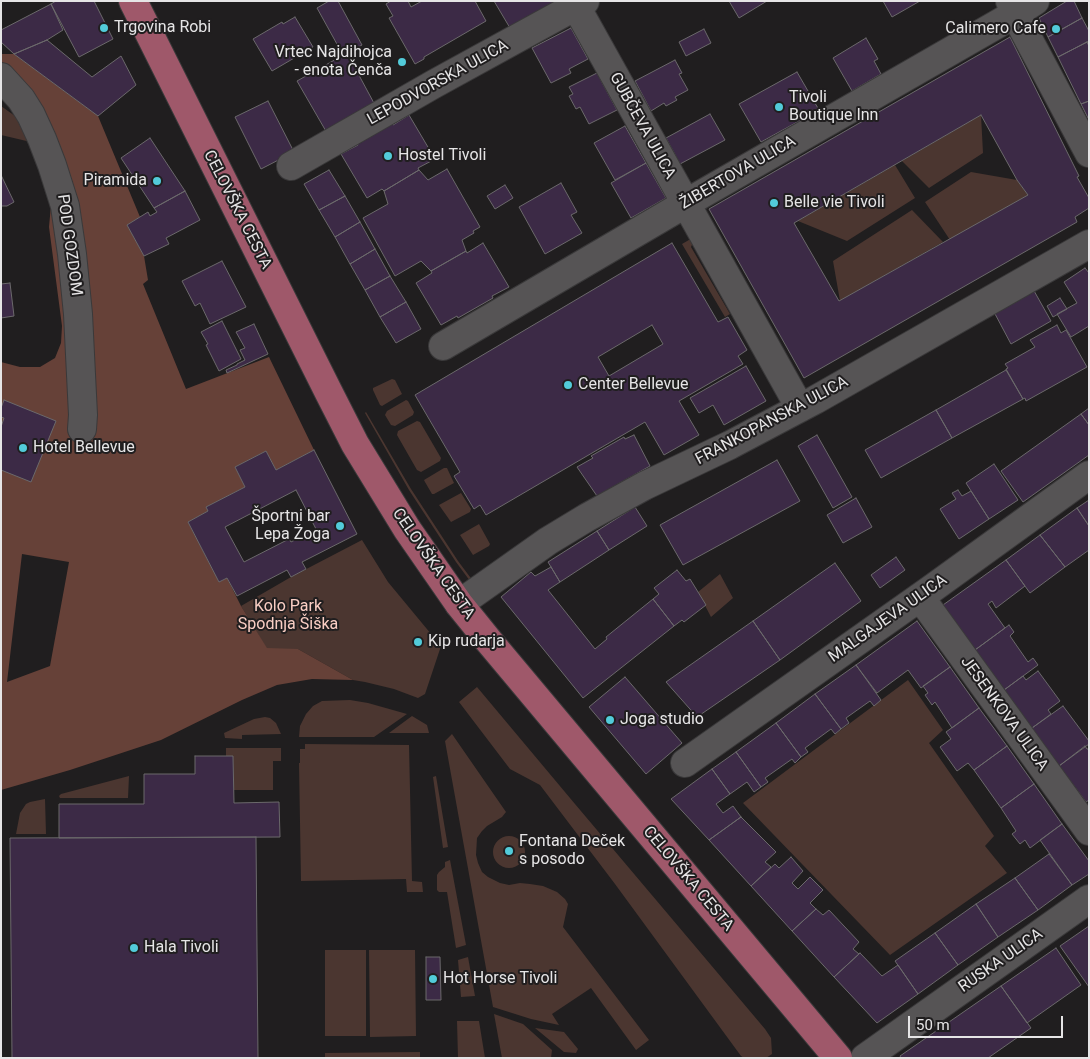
<!DOCTYPE html>
<html>
<head>
<meta charset="utf-8">
<style>
	body { margin:0 }
	#map { position:relative; width:1090px; height:1059px; overflow:hidden; background:#201e1f; font-family:Roboto,sans-serif }
	canvas { display:block }
	.frame { position:absolute; inset:0; border:2px solid #e6e5e6; pointer-events:none }
	.scale { position:absolute; left:908px; top:1016px; width:155px; height:22px; box-sizing:border-box; border:2px solid #e6e5e6; border-top:0; padding-left:6px; font-size:15px; line-height:18px; white-space:nowrap; color:#e6e5e6; -webkit-text-stroke:4px #201e1f; paint-order:stroke }
</style>
</head>
<body>
<div id="map">
<canvas width="1090" height="1059"></canvas>
<div class="frame"></div>
<div class="scale">50 m</div>
</div>
<script>
const c = document.querySelector('canvas').getContext('2d');
c.lineJoin = 'round';
function fill(path, color) {
  c.fillStyle = color;
  c.fill(path, 'evenodd');
}
function toPath(rows) {
  const path = new Path2D();
  for (const r of rows) {
    if (r.length === 3) {
      path.moveTo(r[0] + r[2], r[1]);
      path.arc(r[0], r[1], r[2], 0, 2 * Math.PI);
      continue;
    }
    path.moveTo(r[0], r[1]);
    for (let i = 2; i < r.length; i += 2) path.lineTo(r[i], r[i + 1]);
  }
  return path;
}
function strokePath(path, color, width, dash) {
  c.strokeStyle = color;
  c.lineWidth = width;
  c.lineCap = dash ? 'butt' : 'round';
  c.setLineDash(dash || []);
  c.stroke(path);
}
function write(font, color, halo, rows, align = 'center') {
  c.font = font + ' Roboto,sans-serif';
  c.lineWidth = 4;
  c.setLineDash([]);
  c.textBaseline = 'middle';
  c.strokeStyle = halo;
  c.fillStyle = color;
  for (const [text, x, y, turn = 0] of rows) {
    c.save();
    c.translate(x, y);
    c.rotate((+turn || 0) * Math.PI / 180);
    c.textAlign = isNaN(turn) ? turn : align;
    if (halo) c.strokeText(text, 0, 0);
    c.fillText(text, 0, 0);
    c.restore();
  }
}
fill(toPath([
	[1,106,29,126,35,143,1,135],
	[981,115,983,153,929,188,902,161],
	[895,165,915,198,847,241,798,221],
	[971,172,1017,180,1028,195,950,240,925,202],
	[912,210,943,242,840,301,833,261],
	[694,237,694,240,691,247,730,314,725,317,682,244],
	[392,379,395,380,402,394,382,406,380,405,373,390,373,388],
	[406,400,408,401,414,412,413,415,395,426,391,425,385,415,387,411],
	[366,412,411,489,458,561,473,581,470,581,456,562,409,490,365,413],
	[417,421,420,422,441,458,440,461,421,472,417,470,397,435,398,431],
	[444,468,447,468,454,483,434,494,432,494,425,482,424,480],
	[461,493,471,509,470,512,451,522,439,505],
	[479,524,490,544,489,546,473,555,460,535],
	[362,540,388,582,441,646,425,694,418,698,394,689,365,682,353,680,298,649,267,649,241,606,291,577],
	[720,574,733,598,711,617,698,592],
	[908,680,943,730,929,743,994,836,985,846,1007,873,890,955,743,803],
	[477,687,575,804,765,1029,771,1038,772,1054,766,1058,744,1058,741,1056,615,884,540,785,510,769,459,702],
	[350,700,368,703,407,714,374,737,299,737,300,726,306,714,313,706,322,701],
	[412,716,427,725,429,733,389,733],
	[265,717,270,718,276,723,281,734,242,735,242,739,225,738,224,733,254,719],
	[452,734,506,812,502,817,487,826,482,831,477,838,476,855,478,863,482,872,488,877,500,883,509,885,520,883,530,884,543,886,557,892,565,899,568,904,563,927,649,1040,636,1050,591,988,552,1014,559,1025,531,1019,493,1007,445,741],
	[305,744,409,745,412,881,422,882,423,892,407,892,406,879,301,881,299,763,300,763,300,749,305,749],
	[226,748,281,748,281,761,273,761,273,790,234,790,233,757,226,756],
	[129,776,128,798,60,798,59,796,61,794],
	[436,776,448,847,443,848,433,777],
	[45,799,46,834,16,834,20,813,26,804,30,802],
	[509,852,16],
	[450,860,466,945,456,948,447,892,439,892,437,890,437,875,439,872,445,867,445,862],
	[325,950,366,950,366,1036,325,1036],
	[369,950,415,950,416,1036,370,1037],
	[468,957,475,996,461,997,458,960],
	[494,1014,523,1024,552,1050,551,1058,502,1058],
	[457,1021,479,1021,485,1058,458,1058],
	[535,1028,564,1032,578,1049,576,1053,564,1052],
	[420,1052,420,1058,325,1058,325,1053]
]), '#4b3630');
fill(toPath([
	[1,54,14,54,98,116,140,217,127,225,144,256,148,280,143,284,186,389,269,357,314,450,276,470,266,451,235,467,245,487,206,507,208,511,188,522,219,582,227,578,241,606,267,648,298,649,353,680,312,679,277,685,242,700,161,740,70,770,1,790,1,362,20,367,40,367,55,358,61,343,62,326,49,227,52,194,1,66],
	[22,554,69,562,50,666,7,682]
]), '#664138');
const building = toPath([
	[56,1,94,1,113,39,79,57,51,4,56,1],
	[329,1,338,1,362,45,343,55,317,8,329,1],
	[391,1,408,1,411,7,422,1,475,1,486,21,424,57,424,59,415,64,389,18,393,16,386,4,391,1],
	[494,1,556,1,510,28,494,1],
	[729,1,767,1,739,18,729,1],
	[883,1,920,1,892,17,883,1],
	[1067,1,1074,1,1082,18,1048,37,1039,18,1067,1],
	[51,4,63,30,47,40,14,54,1,42,1,30,51,4],
	[295,17,313,47,272,71,253,39,282,22,283,24,295,17],
	[1082,18,1089,31,1089,41,1058,57,1048,37,1082,18],
	[571,28,588,59,569,69,571,73,551,83,532,48,571,28],
	[704,29,711,43,686,56,679,42,704,29],
	[1010,37,1079,176,1077,177,1089,198,1089,208,1075,217,1077,222,804,378,709,209,1010,37],
	[981,115,1017,180,1028,195,839,301,794,223,981,115],
	[866,38,878,59,874,61,881,74,852,91,833,58,866,38],
	[47,40,92,77,121,56,136,85,98,116,14,54,47,40],
	[1087,42,1089,46,1089,101,1081,104,1058,57,1087,42],
	[347,53,375,105,327,133,297,81,347,53],
	[675,60,682,73,679,74,688,90,675,97,677,100,666,106,664,103,651,111,635,81,675,60],
	[797,72,819,110,761,142,739,104,797,72],
	[597,73,617,110,589,124,580,107,576,109,569,96,573,94,569,87,597,73],
	[268,101,294,152,261,169,235,117,268,101],
	[1089,101,1089,120,1081,104,1089,101],
	[710,114,725,140,680,164,666,138,710,114],
	[409,115,435,159,418,168,419,170,384,191,382,189,367,198,341,154,358,145,357,143,392,123,393,125,409,115],
	[625,126,646,163,615,180,594,143,625,126],
	[150,138,185,191,154,208,121,158,150,138],
	[646,163,666,198,631,218,611,183,646,163],
	[447,169,480,227,473,231,474,233,462,240,466,251,431,271,421,261,395,276,363,218,388,204,384,191,419,170,428,180,447,169],
	[329,170,345,196,319,210,304,184,329,170],
	[1,175,14,202,7,206,1,206,1,175],
	[561,183,577,212,571,215,582,233,545,254,519,207,561,183],
	[505,185,513,198,495,209,487,196,505,185],
	[185,191,200,220,166,238,169,244,144,256,127,225,148,212,150,216,157,212,154,208,185,191],
	[345,196,360,222,335,237,319,210,345,196],
	[360,222,375,249,350,264,335,237,360,222],
	[483,243,509,287,492,296,493,298,458,318,457,316,441,325,416,283,432,273,431,271,466,251,467,253,483,243],
	[672,243,718,322,728,317,747,350,738,356,743,364,679,401,699,435,664,455,645,422,486,515,480,505,474,509,454,476,460,472,415,395,672,243],
	[652,325,663,344,609,376,598,357,652,325],
	[375,249,390,276,365,290,350,264,375,249],
	[222,261,246,307,210,324,200,303,195,306,182,281,222,261],
	[1085,268,1089,273,1089,326,1071,337,1057,314,1077,303,1064,282,1085,268],
	[390,276,406,302,380,317,365,290,390,276],
	[10,283,14,316,1,318,1,284,10,283],
	[1033,289,1051,321,1011,344,994,312,1033,289],
	[1060,298,1067,309,1053,317,1047,306,1060,298],
	[406,302,421,329,396,343,380,317,406,302],
	[222,321,241,359,219,371,206,345,208,344,201,332,222,321],
	[254,324,268,354,227,373,226,370,237,365,237,364,245,360,240,350,245,348,236,332,254,324],
	[1057,325,1061,333,1066,330,1087,367,1026,401,1025,398,1023,399,1006,369,1008,368,1005,364,1035,347,1030,340,1057,325],
	[746,366,766,401,724,425,713,405,699,413,690,398,746,366],
	[1006,370,1023,399,952,438,936,410,1006,370],
	[4,400,56,421,31,482,1,470,1,427,4,418,1,417,1,408,4,400],
	[1089,408,1089,425,1081,414,1089,408],
	[936,410,952,438,881,478,865,450,936,410],
	[1081,414,1089,425,1089,455,1023,502,1001,471,1081,414],
	[634,435,650,466,597,496,577,467,593,458,591,456,624,437,625,439,634,435],
	[817,435,852,497,833,508,798,446,817,435],
	[314,450,357,534,302,562,306,569,291,577,287,570,237,596,227,578,219,582,188,522,208,511,206,507,245,487,235,467,266,451,276,470,314,450],
	[296,490,316,529,291,542,289,539,244,562,225,527,296,490],
	[777,460,800,501,683,565,660,525,777,460],
	[994,464,1018,500,989,519,966,483,994,464],
	[958,490,962,496,971,491,989,519,959,539,940,509,956,499,952,493,958,490],
	[856,498,872,527,843,543,827,515,856,498],
	[1089,500,1089,526,1077,508,1089,500],
	[635,507,647,526,609,550,597,531,635,507],
	[1077,508,1089,526,1089,550,1065,567,1040,535,1077,508],
	[597,531,609,550,560,582,548,562,597,531],
	[1040,535,1065,567,1030,593,1006,560,1040,535],
	[896,557,905,570,880,588,871,575,896,557],
	[1006,560,1025,586,996,608,992,601,988,604,1005,628,975,650,943,605,1006,560],
	[835,563,861,601,780,660,753,621,835,563],
	[551,567,560,582,548,590,595,649,607,639,606,637,653,599,674,626,583,698,501,597,531,572,535,576,551,567],
	[677,570,686,581,690,579,706,605,684,622,682,620,674,626,653,599,659,594,654,588,677,570],
	[753,621,780,660,697,717,666,682,753,621],
	[917,621,950,667,921,688,908,670,877,693,856,665,917,621],
	[1009,625,1014,632,1010,636,1028,662,1033,658,1038,665,1004,690,975,650,1009,625],
	[856,665,881,700,874,706,870,701,846,718,849,723,841,729,815,694,856,665],
	[950,667,979,708,952,728,935,702,932,705,925,695,928,693,923,686,950,667],
	[1038,671,1060,701,1048,710,1051,714,1032,728,1004,690,1023,676,1026,680,1038,671],
	[625,677,682,743,646,774,589,707,625,677],
	[815,694,841,729,835,734,831,729,805,748,808,752,801,757,776,723,815,694],
	[1063,706,1089,741,1089,744,1059,766,1032,728,1063,706],
	[979,708,1007,746,974,770,968,763,957,771,940,747,951,739,946,732,979,708],
	[776,723,801,757,795,763,792,759,765,778,768,782,761,787,736,752,776,723],
	[1007,746,1034,784,1001,808,974,770,1007,746],
	[1085,746,1087,749,1089,749,1089,800,1086,802,1059,766,1085,746],
	[736,752,761,787,754,792,747,782,730,794,712,769,736,752],
	[195,756,233,756,234,803,279,802,280,837,59,838,59,804,144,804,144,774,195,774,195,756],
	[712,769,730,794,716,804,723,813,733,806,741,817,709,840,671,799,712,769],
	[1034,784,1062,824,1030,848,1025,840,1020,844,1012,834,1016,831,1001,808,1034,784],
	[741,817,776,852,765,862,771,867,751,886,709,840,741,817],
	[1062,824,1089,861,1089,874,1072,885,1040,840,1062,824],
	[256,837,258,1058,12,1058,10,838,256,837],
	[1049,854,1072,885,1038,910,1015,878,1049,854],
	[791,857,803,871,792,883,798,889,810,877,823,890,810,903,816,909,792,931,751,886,775,864,779,868,791,857],
	[1015,878,1038,910,998,937,976,904,1015,878],
	[976,904,998,937,958,965,935,933,976,904],
	[816,909,823,915,829,910,859,942,853,949,859,954,834,977,792,931,816,909],
	[1089,926,1089,987,1060,946,1089,926],
	[935,933,958,965,918,994,895,961,935,933],
	[1056,948,1081,985,1027,1023,1001,986,1056,948],
	[860,953,882,976,898,965,918,994,877,1023,834,977,860,953],
	[426,957,440,957,441,1000,426,1000,426,957],
	[1001,986,1031,1028,988,1058,901,1058,900,1056,1001,986]
]);
fill(building, '#3c2a46');
strokePath(building, '#6b696b', 1);
const minor = toPath([
	[573,1,800,408],
	[1010,1,1015,14,1089,153],
	[1,77,21,99,31,115,42,139,52,165,65,206,72,254,78,314,83,415,82,429],
	[291,166,434,84,585,1],
	[443,346,702,194,1015,14,1035,1],
	[920,597,1089,831],
	[459,604,548,541,586,518,644,486,730,445,815,400,1089,244],
	[685,763,930,590,1089,475],
	[865,1058,1089,899]
]);
const major = toPath([
	[133,1,328,391,355,444,407,529,459,604,488,640,838,1058]
]);
strokePath(minor, '#3a393a', 30);
strokePath(major, '#3a393a', 30);
strokePath(minor, '#565455', 28);
strokePath(major, '#9f586a', 28);
for (const [x, y, r, color] of [
	[104,28,5,"#52cbd9"],
	[1056,29,5,"#52cbd9"],
	[402,62,5,"#52cbd9"],
	[779,107,5,"#52cbd9"],
	[388,156,5,"#52cbd9"],
	[157,181,5,"#52cbd9"],
	[774,203,5,"#52cbd9"],
	[568,385,5,"#52cbd9"],
	[23,448,5,"#52cbd9"],
	[340,526,5,"#52cbd9"],
	[418,642,5,"#52cbd9"],
	[610,720,5,"#52cbd9"],
	[509,851,5,"#52cbd9"],
	[134,948,5,"#52cbd9"],
	[433,979,5,"#52cbd9"]
]) {
  const dot = new Path2D();
  dot.arc(x, y, r, 0, 2 * Math.PI);
  c.fillStyle = color;
  c.fill(dot);
  strokePath(dot, '#201e1f', 2);
}
write('16px', '#e6e5e6', '#201e1f', [
	["Trgovina Robi",114,28],
	["Calimero Cafe",1046,29,"right"],
	["Vrtec Najdihojca",392,53,"right"],
	["- enota Čenča",392,71,"right"],
	["Tivoli",789,98],
	["Boutique Inn",789,116],
	["Hostel Tivoli",398,156],
	["Piramida",147,181,"right"],
	["Belle vie Tivoli",784,203],
	["Center Bellevue",578,385],
	["Hotel Bellevue",33,448],
	["Športni bar",330,517,"right"],
	["Lepa Žoga",330,535,"right"],
	["Kip rudarja",428,642],
	["Joga studio",620,720],
	["Fontana Deček",519,842],
	["s posodo",519,860],
	["Hala Tivoli",144,948],
	["Hot Horse Tivoli",443,979]
], 'left');
write('16px', '#e6e5e6', '#201e1f', [
	["LEPODVORSKA ULICA",438,83,-29],
	["GUBČEVA ULICA",642,126,61],
	["ŽIBERTOVA ULICA",738,173,-30],
	["CELOVŠKA CESTA",237,210,63],
	["POD GOZDOM",69,245,82],
	["FRANKOPANSKA ULICA",772,421,-28],
	["CELOVŠKA CESTA",433,564,55],
	["MALGAJEVA ULICA",888,619,-35],
	["JESENKOVA ULICA",1004,714,54],
	["CELOVŠKA CESTA",688,879,50],
	["RUSKA ULICA",1001,961,-35]
]);
write('16px', '#f9cec4', '#201e1f', [
	["Kolo Park",288,607],
	["Spodnja Šiška",288,625]
]);
</script>
</body>
</html>
